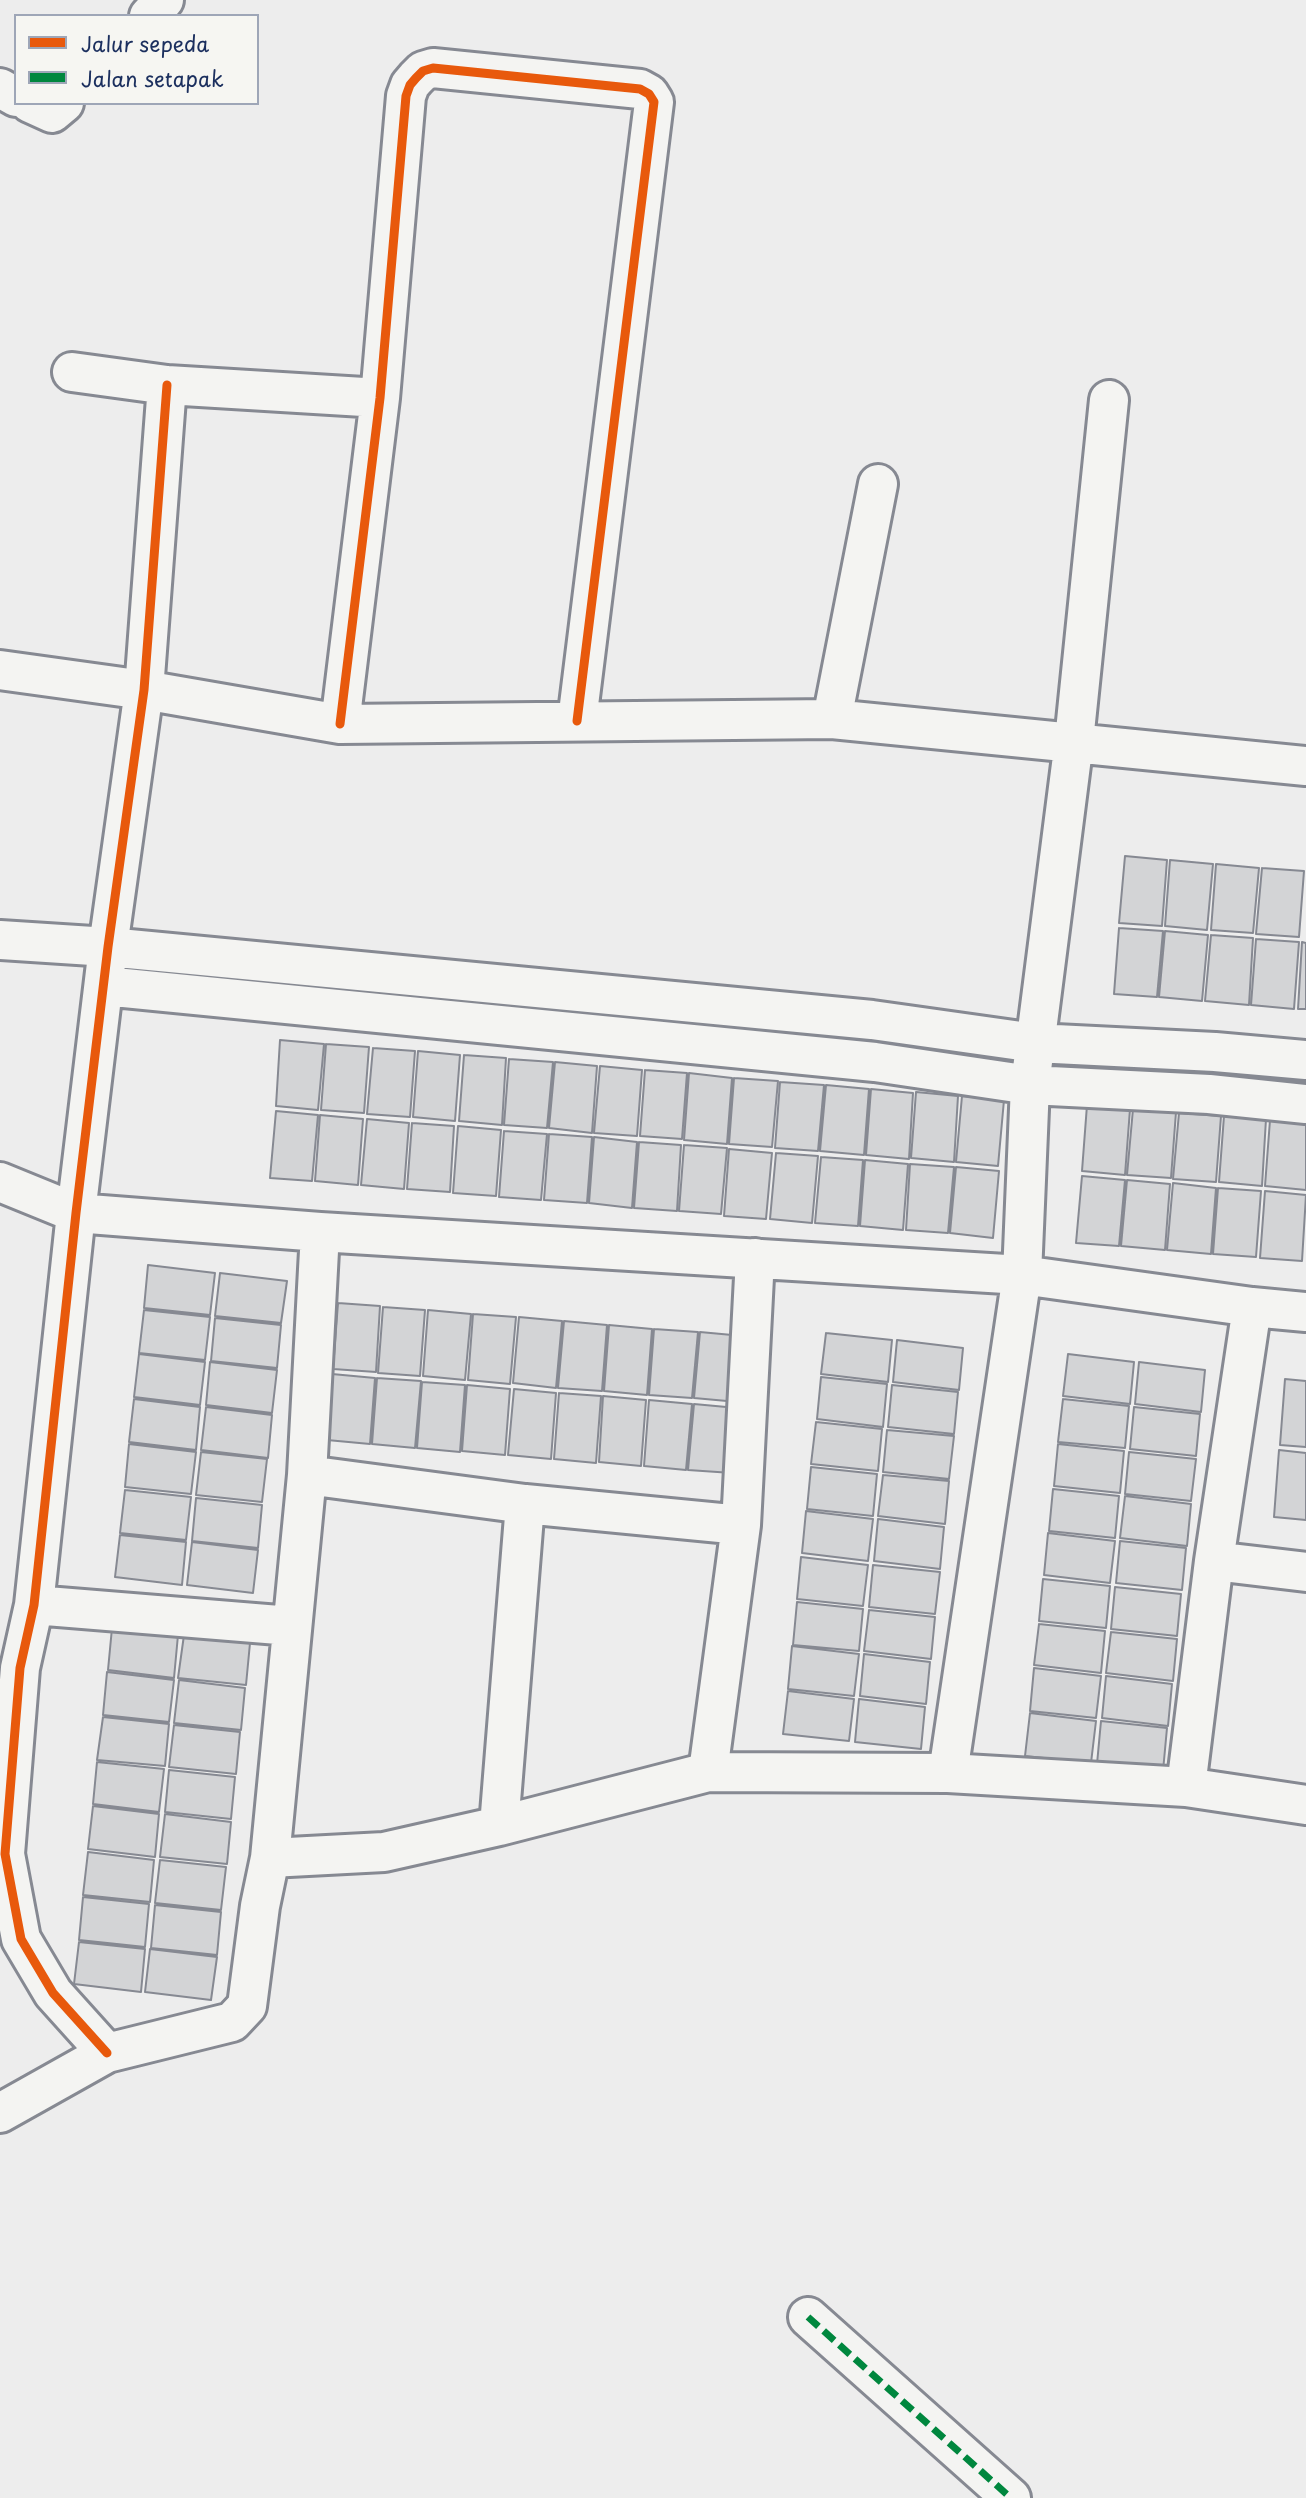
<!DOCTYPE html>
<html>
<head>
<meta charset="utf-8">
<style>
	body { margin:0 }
	#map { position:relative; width:1306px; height:2498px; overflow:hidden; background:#ededed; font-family:"Playpen Sans",sans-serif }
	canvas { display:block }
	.legend { position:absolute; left:14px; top:14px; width:245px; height:91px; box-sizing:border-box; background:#f6f6f2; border:2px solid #9ea6b7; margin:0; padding:9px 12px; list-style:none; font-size:21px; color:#1b2f5e }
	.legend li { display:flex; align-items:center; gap:14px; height:35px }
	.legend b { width:35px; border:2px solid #9ea6b7 }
</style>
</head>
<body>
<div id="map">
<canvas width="1306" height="2498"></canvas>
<ul class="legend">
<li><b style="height:9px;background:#e8590c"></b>Jalur sepeda</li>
<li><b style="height:9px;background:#00873e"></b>Jalan setapak</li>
</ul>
</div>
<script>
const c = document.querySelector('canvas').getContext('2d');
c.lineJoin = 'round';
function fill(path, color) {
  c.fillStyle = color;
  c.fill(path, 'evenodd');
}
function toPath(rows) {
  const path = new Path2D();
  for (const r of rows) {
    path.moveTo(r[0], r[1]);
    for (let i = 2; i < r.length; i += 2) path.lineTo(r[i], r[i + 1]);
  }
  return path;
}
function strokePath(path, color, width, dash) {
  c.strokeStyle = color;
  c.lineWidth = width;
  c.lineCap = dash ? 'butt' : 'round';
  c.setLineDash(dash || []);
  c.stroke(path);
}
const building = toPath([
	[1125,856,1167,860,1162,926,1119,923,1125,856],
	[1170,860,1213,864,1207,930,1165,926,1170,860],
	[1216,864,1259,868,1253,933,1211,930,1216,864],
	[1262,868,1304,871,1299,937,1256,934,1262,868],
	[1119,928,1163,931,1157,997,1114,994,1119,928],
	[1165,931,1208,935,1202,1001,1159,997,1165,931],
	[1211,935,1253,938,1249,1005,1205,1001,1211,935],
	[1256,939,1299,942,1294,1009,1251,1005,1256,939],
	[1302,942,1306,943,1306,1009,1298,1009,1302,942],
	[280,1040,324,1044,318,1110,276,1106,280,1040],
	[326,1044,369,1047,364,1113,321,1110,326,1044],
	[373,1048,415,1051,410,1117,367,1114,373,1048],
	[418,1051,460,1055,455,1121,413,1117,418,1051],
	[464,1055,506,1058,502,1125,459,1121,464,1055],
	[509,1059,553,1062,547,1128,504,1125,509,1059],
	[555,1062,597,1066,592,1133,549,1128,555,1062],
	[600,1066,642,1070,637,1136,594,1133,600,1066],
	[645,1070,687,1073,682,1139,640,1136,645,1070],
	[689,1073,732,1078,727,1144,684,1140,689,1073],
	[734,1078,778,1081,772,1147,729,1144,734,1078],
	[780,1082,824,1085,818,1151,775,1148,780,1082],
	[826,1085,869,1089,864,1155,820,1151,826,1085],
	[871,1089,913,1093,909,1159,866,1155,871,1089],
	[916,1092,958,1096,954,1162,911,1158,916,1092],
	[962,1096,1004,1100,998,1166,956,1162,962,1096],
	[1087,1105,1130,1109,1125,1175,1082,1171,1087,1105],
	[1133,1109,1176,1112,1171,1178,1127,1175,1133,1109],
	[276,1111,318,1115,312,1181,270,1178,276,1111],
	[1179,1113,1221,1116,1216,1182,1173,1179,1179,1113],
	[320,1115,363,1119,358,1185,315,1181,320,1115],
	[1224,1116,1266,1119,1262,1186,1219,1182,1224,1116],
	[367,1119,409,1123,404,1189,361,1185,367,1119],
	[1270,1120,1306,1123,1306,1190,1265,1186,1270,1120],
	[412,1123,454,1126,450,1192,407,1189,412,1123],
	[458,1126,501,1130,496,1196,453,1193,458,1126],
	[504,1131,547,1134,541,1200,499,1197,504,1131],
	[549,1134,592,1137,587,1203,544,1200,549,1134],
	[594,1137,637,1142,632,1208,589,1203,594,1137],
	[639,1142,681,1145,677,1211,634,1208,639,1142],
	[684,1145,727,1148,721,1214,679,1211,684,1145],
	[729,1149,772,1153,766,1219,724,1216,729,1149],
	[776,1153,818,1156,812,1223,770,1219,776,1153],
	[821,1157,863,1160,858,1226,815,1223,821,1157],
	[865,1160,908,1164,903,1230,860,1226,865,1160],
	[910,1164,954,1167,948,1233,906,1230,910,1164],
	[956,1167,999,1171,993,1238,950,1233,956,1167],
	[1082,1176,1125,1180,1119,1246,1076,1243,1082,1176],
	[1127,1180,1170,1184,1165,1250,1121,1246,1127,1180],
	[1173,1183,1216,1188,1211,1254,1167,1250,1173,1183],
	[1218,1188,1261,1191,1256,1257,1213,1254,1218,1188],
	[1265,1191,1306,1195,1302,1261,1260,1258,1265,1191],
	[148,1265,215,1273,210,1315,144,1308,148,1265],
	[220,1273,287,1281,281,1323,215,1316,220,1273],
	[338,1303,380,1306,376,1372,333,1369,338,1303],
	[383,1307,425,1310,420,1376,378,1373,383,1307],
	[144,1310,210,1317,205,1360,139,1353,144,1310],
	[428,1310,471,1314,465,1380,423,1376,428,1310],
	[473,1314,516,1317,510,1384,468,1380,473,1314],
	[519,1317,562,1321,556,1388,513,1383,519,1317],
	[215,1318,281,1325,277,1368,211,1361,215,1318],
	[564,1321,607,1325,602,1391,558,1388,564,1321],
	[609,1325,652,1329,647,1395,604,1391,609,1325],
	[654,1329,698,1332,692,1398,649,1395,654,1329],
	[700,1332,743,1336,738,1402,694,1398,700,1332],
	[826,1333,892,1340,888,1382,821,1374,826,1333],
	[897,1340,963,1348,959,1390,893,1382,897,1340],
	[139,1354,205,1362,200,1405,134,1397,139,1354],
	[1068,1354,1134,1362,1130,1404,1063,1396,1068,1354],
	[210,1362,277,1370,272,1413,206,1405,210,1362],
	[1139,1362,1205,1370,1201,1412,1135,1404,1139,1362],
	[332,1374,375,1378,370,1444,327,1440,332,1374],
	[821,1377,887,1384,883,1427,817,1419,821,1377],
	[377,1378,421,1381,415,1448,372,1444,377,1378],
	[1285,1379,1306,1381,1306,1447,1280,1445,1285,1379],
	[422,1382,465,1385,460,1452,417,1448,422,1382],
	[467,1385,510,1389,505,1455,462,1451,467,1385],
	[892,1385,958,1392,954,1434,888,1427,892,1385],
	[514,1389,556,1393,551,1459,508,1455,514,1389],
	[559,1393,601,1396,596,1463,554,1459,559,1393],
	[603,1396,646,1400,641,1466,599,1462,603,1396],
	[134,1399,200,1407,196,1450,129,1442,134,1399],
	[1063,1399,1129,1406,1125,1448,1058,1442,1063,1399],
	[649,1400,692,1404,686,1470,644,1466,649,1400],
	[694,1404,737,1408,732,1473,688,1470,694,1404],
	[206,1407,272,1415,268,1458,201,1450,206,1407],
	[1134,1407,1200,1414,1196,1456,1130,1449,1134,1407],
	[816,1422,882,1429,878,1471,811,1464,816,1422],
	[887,1430,954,1436,949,1479,883,1472,887,1430],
	[129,1444,196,1452,191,1494,125,1487,129,1444],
	[1058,1444,1124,1451,1120,1493,1054,1486,1058,1444],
	[1279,1450,1306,1453,1306,1520,1274,1517,1279,1450],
	[201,1452,267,1459,262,1502,196,1495,201,1452],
	[1129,1452,1196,1459,1191,1501,1125,1494,1129,1452],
	[811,1467,877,1474,873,1516,807,1509,811,1467],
	[883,1475,949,1481,945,1524,878,1516,883,1475],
	[1053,1489,1119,1496,1115,1538,1049,1531,1053,1489],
	[125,1490,191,1497,186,1540,120,1533,125,1490],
	[1125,1496,1191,1504,1187,1546,1120,1538,1125,1496],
	[196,1498,262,1505,258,1548,192,1541,196,1498],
	[806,1511,873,1519,868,1561,802,1553,806,1511],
	[878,1519,944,1527,940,1569,874,1561,878,1519],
	[1048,1533,1115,1541,1110,1583,1044,1575,1048,1533],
	[120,1535,186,1542,182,1585,115,1577,120,1535],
	[1120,1541,1186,1548,1182,1590,1116,1583,1120,1541],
	[192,1542,258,1550,253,1593,187,1585,192,1542],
	[801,1557,868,1565,863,1606,797,1599,801,1557],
	[873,1565,940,1572,935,1614,869,1607,873,1565],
	[1043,1579,1110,1586,1106,1628,1039,1621,1043,1579],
	[1115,1587,1181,1594,1177,1636,1111,1629,1115,1587],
	[797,1602,863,1609,859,1651,793,1645,797,1602],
	[869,1610,935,1617,931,1659,864,1651,869,1610],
	[1039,1624,1105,1631,1101,1673,1034,1665,1039,1624],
	[112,1628,178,1635,174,1678,108,1670,112,1628],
	[1111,1632,1177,1639,1173,1681,1106,1673,1111,1632],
	[184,1635,250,1643,246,1685,178,1678,184,1635],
	[792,1646,859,1654,854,1696,788,1689,792,1646],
	[864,1654,930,1662,926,1704,860,1696,864,1654],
	[1034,1668,1101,1676,1096,1718,1030,1711,1034,1668],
	[107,1672,174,1680,169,1722,103,1715,107,1672],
	[1106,1676,1172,1684,1168,1726,1102,1718,1106,1676],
	[179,1680,245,1688,241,1730,174,1723,179,1680],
	[788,1691,854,1699,849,1741,783,1734,788,1691],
	[859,1699,925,1707,921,1749,855,1742,859,1699],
	[1030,1713,1096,1721,1091,1763,1025,1756,1030,1713],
	[103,1717,169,1724,165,1766,97,1760,103,1717],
	[1101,1721,1167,1728,1163,1771,1097,1764,1101,1721],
	[174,1725,240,1732,236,1774,169,1767,174,1725],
	[97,1762,164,1769,159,1812,93,1804,97,1762],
	[169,1770,235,1777,231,1819,165,1812,169,1770],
	[93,1806,159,1814,155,1857,88,1849,93,1806],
	[165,1814,231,1822,227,1864,160,1857,165,1814],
	[88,1852,154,1860,150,1902,83,1895,88,1852],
	[160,1860,226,1867,221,1910,155,1903,160,1860],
	[83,1897,149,1904,145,1947,79,1940,83,1897],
	[155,1905,221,1912,217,1955,151,1948,155,1905],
	[79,1942,145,1949,141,1992,74,1984,79,1942],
	[150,1949,217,1957,211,2000,145,1992,150,1949]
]);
fill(building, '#d3d4d6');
strokePath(building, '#868992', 2);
const street = toPath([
	[149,16,164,0],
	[0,88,16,97],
	[30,103,52,113,64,103],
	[72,372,167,385,380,398],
	[0,670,144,690,340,724,832,719,1306,766],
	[832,719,878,484],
	[340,724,380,398,406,96,410,85,416,78,423,71,433,68,640,89,649,94,654,102,577,721],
	[0,940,108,947,872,1020,1035,1043,1215,1052,1306,1060],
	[104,986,875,1062,1030,1085,1209,1094,1306,1104],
	[0,1182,76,1213,320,1232,1022,1275,1252,1307,1306,1312],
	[307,1475,525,1504,741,1525],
	[1214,1561,1306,1572],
	[34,1605,291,1626],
	[708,1772,741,1525,755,1258],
	[948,1773,1022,1275,1030,1085,1074,741,1109,400],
	[1186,1787,1214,1561,1252,1307],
	[499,1826,525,1504],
	[270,1858,384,1852,499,1826,708,1772,948,1773,1186,1787,1306,1805],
	[107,2053,53,1993,21,1939,5,1854,20,1668,34,1605,76,1213,108,947,144,690,167,385],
	[0,2113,107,2053,232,2022,247,2006,260,1906,270,1858,307,1475,320,1232],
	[808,2317,1011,2498]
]);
strokePath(street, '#868992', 44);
strokePath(street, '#f4f4f2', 38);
strokePath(toPath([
	[808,2317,1011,2498]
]), '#00873e', 7, [14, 7]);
strokePath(toPath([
	[340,724,380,398,406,96,410,85,416,78,423,71,433,68,640,89,649,94,654,102,577,721],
	[107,2053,53,1993,21,1939,5,1854,20,1668,34,1605,76,1213,108,947,144,690,167,385]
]), '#e8590c', 9);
</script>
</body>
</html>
